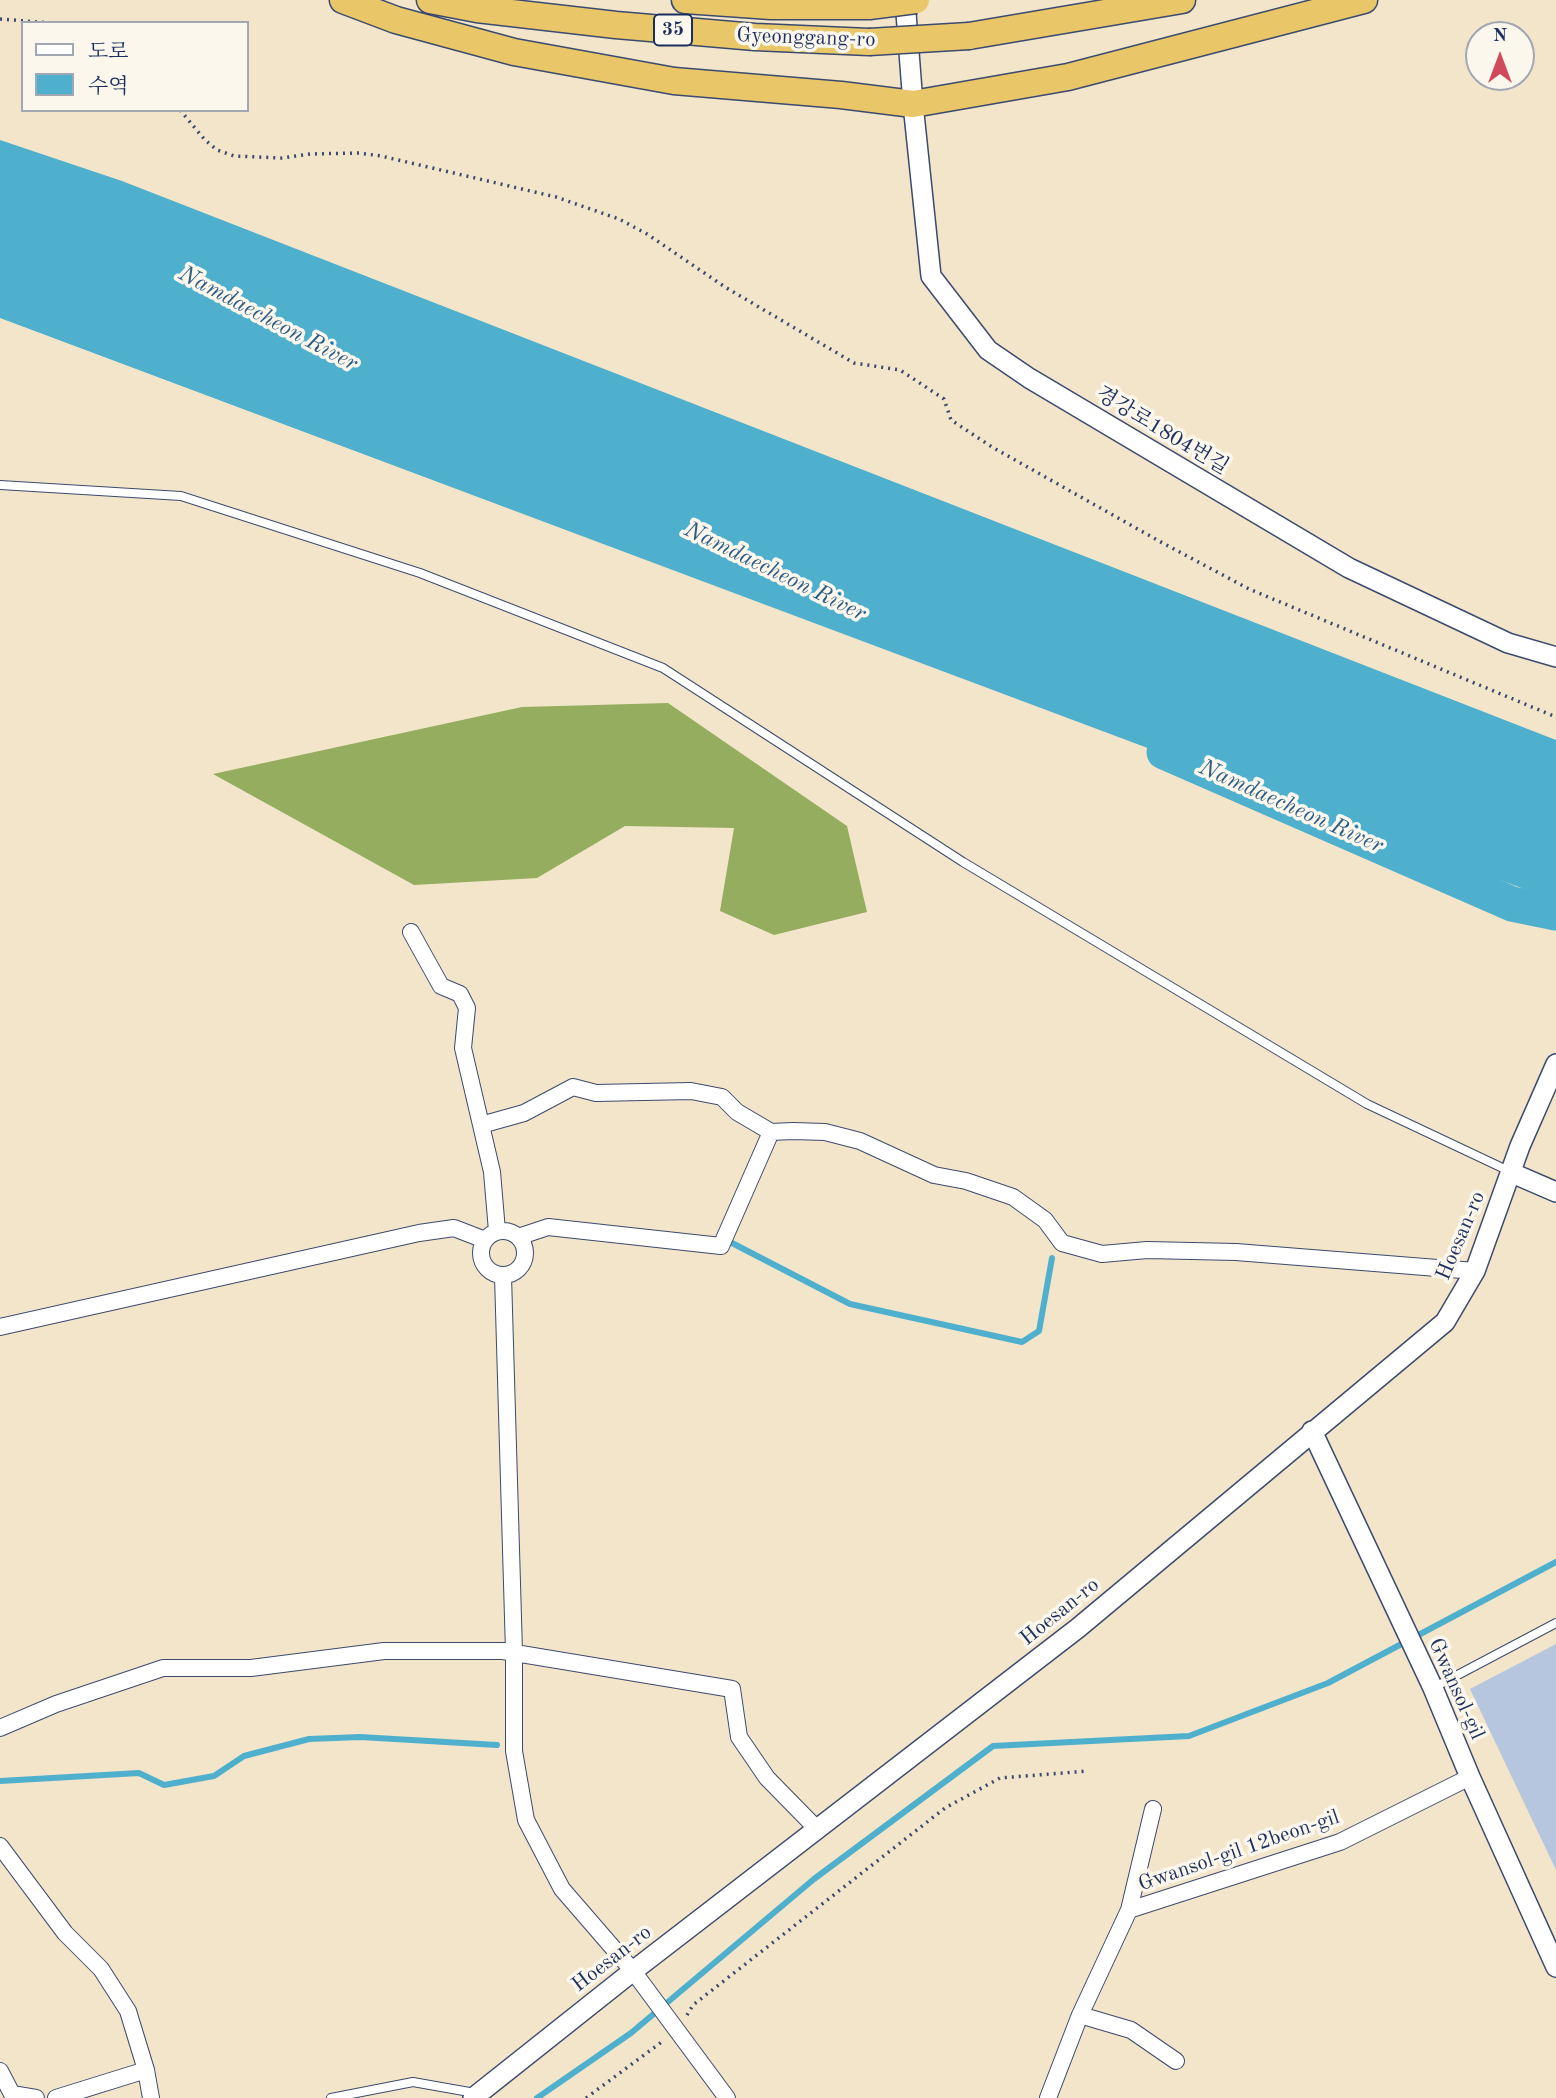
<!DOCTYPE html>
<html>
<head>
<meta charset="utf-8">
<style>
	body { margin:0 }
	#map { position:relative; width:1556px; height:2098px; overflow:hidden; background:#f3e5ca; font-family:"Old Standard TT","Noto Serif KR",serif }
	canvas { display:block }
	.legend { position:absolute; left:21px; top:21px; width:228px; height:91px; box-sizing:border-box; background:#fbf7ec; border:2px solid #a1a7b3; margin:0; padding:9px 12px; list-style:none; font-size:21px; color:#1b2f5e }
	.legend li { display:flex; align-items:center; gap:14px; height:35px }
	.legend b { width:35px; border:2px solid #a1a7b3 }
	.north { position:absolute; left:1465px; top:21px; width:70px; height:70px; box-sizing:border-box; background:#fbf7ec; border:2px solid #a1a7b3; border-radius:50%; rotate:0deg; font-size:19px; font-weight:700; line-height:28px; text-align:center; color:#1b2f5e }
	.north::after { content:''; display:block; margin:auto; width:24px; height:32px; background:#d1495b; clip-path:polygon(50% 0,100% 100%,50% 72%,0 100%) }
</style>
</head>
<body>
<div id="map">
<canvas width="1556" height="2098"></canvas>
<ul class="legend">
<li><b style="height:9px;background:#fff"></b>도로</li>
<li><b style="height:19px;background:#4fb0ce"></b>수역</li>
</ul>
<div class="north">N</div>
</div>
<script>
const c = document.querySelector('canvas').getContext('2d');
c.lineJoin = 'round';
function fill(path, color) {
  c.fillStyle = color;
  c.fill(path, 'evenodd');
}
function toPath(rows) {
  const path = new Path2D();
  for (const r of rows) {
    if (r.length === 3) {
      path.moveTo(r[0] + r[2], r[1]);
      path.arc(r[0], r[1], r[2], 0, 2 * Math.PI);
      continue;
    }
    path.moveTo(r[0], r[1]);
    for (let i = 2; i < r.length; i += 2) path.lineTo(r[i], r[i + 1]);
  }
  return path;
}
function strokePath(path, color, width, dash) {
  c.strokeStyle = color;
  c.lineWidth = width;
  c.lineCap = dash ? 'butt' : 'round';
  c.setLineDash(dash || []);
  c.stroke(path);
}
function write(font, color, halo, rows, align = 'center') {
  c.font = font + ' "Old Standard TT","Noto Serif KR",serif';
  c.lineWidth = 7;
  c.setLineDash([]);
  c.textBaseline = 'middle';
  c.strokeStyle = halo;
  c.fillStyle = color;
  for (const [text, x, y, turn = 0] of rows) {
    c.save();
    c.translate(x, y);
    c.rotate((+turn || 0) * Math.PI / 180);
    c.textAlign = isNaN(turn) ? turn : align;
    if (halo) c.strokeText(text, 0, 0);
    c.fillText(text, 0, 0);
    c.restore();
  }
}
fill(toPath([
	[1556,1644,1556,1870,1470,1689]
]), '#b5c6de');
fill(toPath([
	[668,703,847,826,867,912,774,935,720,911,734,828,625,826,537,878,414,885,213,774,522,707]
]), '#95ad5e');
fill(toPath([
	[0,140,122,181,1556,740,1556,901,0,318]
]), '#4fb0ce');
strokePath(toPath([
	[732,1243,850,1304,1022,1342,1039,1331,1052,1258],
	[0,1781,139,1773,164,1785,214,1776,244,1756,309,1739,360,1737,497,1745],
	[537,2098,631,2033,814,1879,993,1746,1189,1736,1328,1683,1556,1562]
]), '#4fb0ce', 6);
strokePath(toPath([
	[1164,752,1512,904,1556,913]
]), '#4fb0ce', 35);
const service = toPath([
	[0,485,181,496,420,573,663,668,963,862,1367,1104,1509,1171],
	[1433,1688,1556,1623],
	[331,2098,413,2082,475,2093]
]);
const minor = toPath([
	[411,932,441,986,460,994,467,1008,463,1048,492,1172,497,1231],
	[481,1125,524,1113,573,1087,596,1093,691,1091,722,1097,737,1112,771,1132],
	[503,1253,22],
	[518,1237,548,1227,721,1246,771,1132,793,1131,825,1132,860,1141,934,1175,966,1181,1013,1197,1045,1220,1062,1243,1102,1254,1147,1250,1236,1252,1475,1271],
	[503,1276,514,1652,514,1751,526,1820,562,1889,633,1971,727,2098],
	[0,1327,419,1233,454,1228,485,1240],
	[0,1728,56,1704,163,1668,251,1668,384,1651,503,1651,732,1689,739,1737,767,1778,818,1830],
	[0,1846,65,1933,101,1969,128,2011,146,2070,151,2098],
	[1129,1910,1153,1809],
	[1080,2015,1131,2030,1176,2061],
	[0,2071,12,2094,36,2098],
	[56,2098,146,2070],
	[1048,2098,1080,2015,1129,1910,1340,1842,1470,1777]
]);
const tertiary = toPath([
	[905,0,913,104,931,276,988,350,1029,378,1349,568,1508,643,1556,657],
	[1512,1173,1556,1192],
	[1312,1431,1433,1688,1470,1777,1556,1967],
	[473,2098,633,1971,1078,1628,1445,1322,1475,1271,1520,1146,1556,1064]
]);
const trunk = toPath([
	[343,0,396,20,514,52,674,81,841,95,913,104,1068,77,1364,0],
	[430,0,477,9,616,25,755,37,869,42],
	[685,0,771,6,869,6],
	[969,36,1182,0]
]);
strokePath(service, '#3b4a6e', 10);
strokePath(minor, '#3b4a6e', 18);
strokePath(tertiary, '#3b4a6e', 22);
strokePath(trunk, '#3b4a6e', 29);
strokePath(toPath([
	[0,19,50,23],
	[180,110,205,140,217,150,234,156,282,158,310,154,359,153,381,156,556,197,619,219,647,234,725,287,854,363,900,370,944,399,951,420,992,447,1159,541,1249,589,1556,717],
	[687,2015,693,2005,945,1808,1000,1778,1088,1771],
	[586,2098,663,2041]
]), '#3b4a6e', 3.5, [2, 5]);
strokePath(service, '#fff', 8);
strokePath(minor, '#fff', 16);
strokePath(tertiary, '#fff', 19);
strokePath(trunk, '#e9c769', 26);
const trunkBridge = toPath([
	[869,6,916,0],
	[869,42,969,36]
]);
strokePath(trunkBridge, '#3b4a6e', 29, []);
strokePath(trunkBridge, '#e9c769', 26);
for (const [x, y, w] of [
	[673,30,38]
]) {
  const box = new Path2D();
  box.roundRect(x - w / 2, y - 15.5, w, 31, 5);
  c.fillStyle = '#fbf7ec';
  c.fill(box);
  strokePath(box, '#1b2f5e', 2);
}
write('bold 19px', '#1b2f5e', null, [
	["35",673,30]
]);
write('21px', '#1b2f5e', '#fbf7ec', [
	["Gyeonggang-ro",806,38,2],
	["경강로1804번길",1162,431,31],
	["Hoesan-ro",1461,1236,-67],
	["Hoesan-ro",1060,1612,-39],
	["Gwansol-gil",1456,1689,66],
	["Gwansol-gil 12beon-gil",1239,1851,-19],
	["Hoesan-ro",612,1959,-38]
]);
write('italic 23px', '#2d5c85', '#fbf7ec', [
	["Namdaecheon River",268,319,28],
	["Namdaecheon River",775,572,26],
	["Namdaecheon River",1291,807,24]
]);
</script>
</body>
</html>
